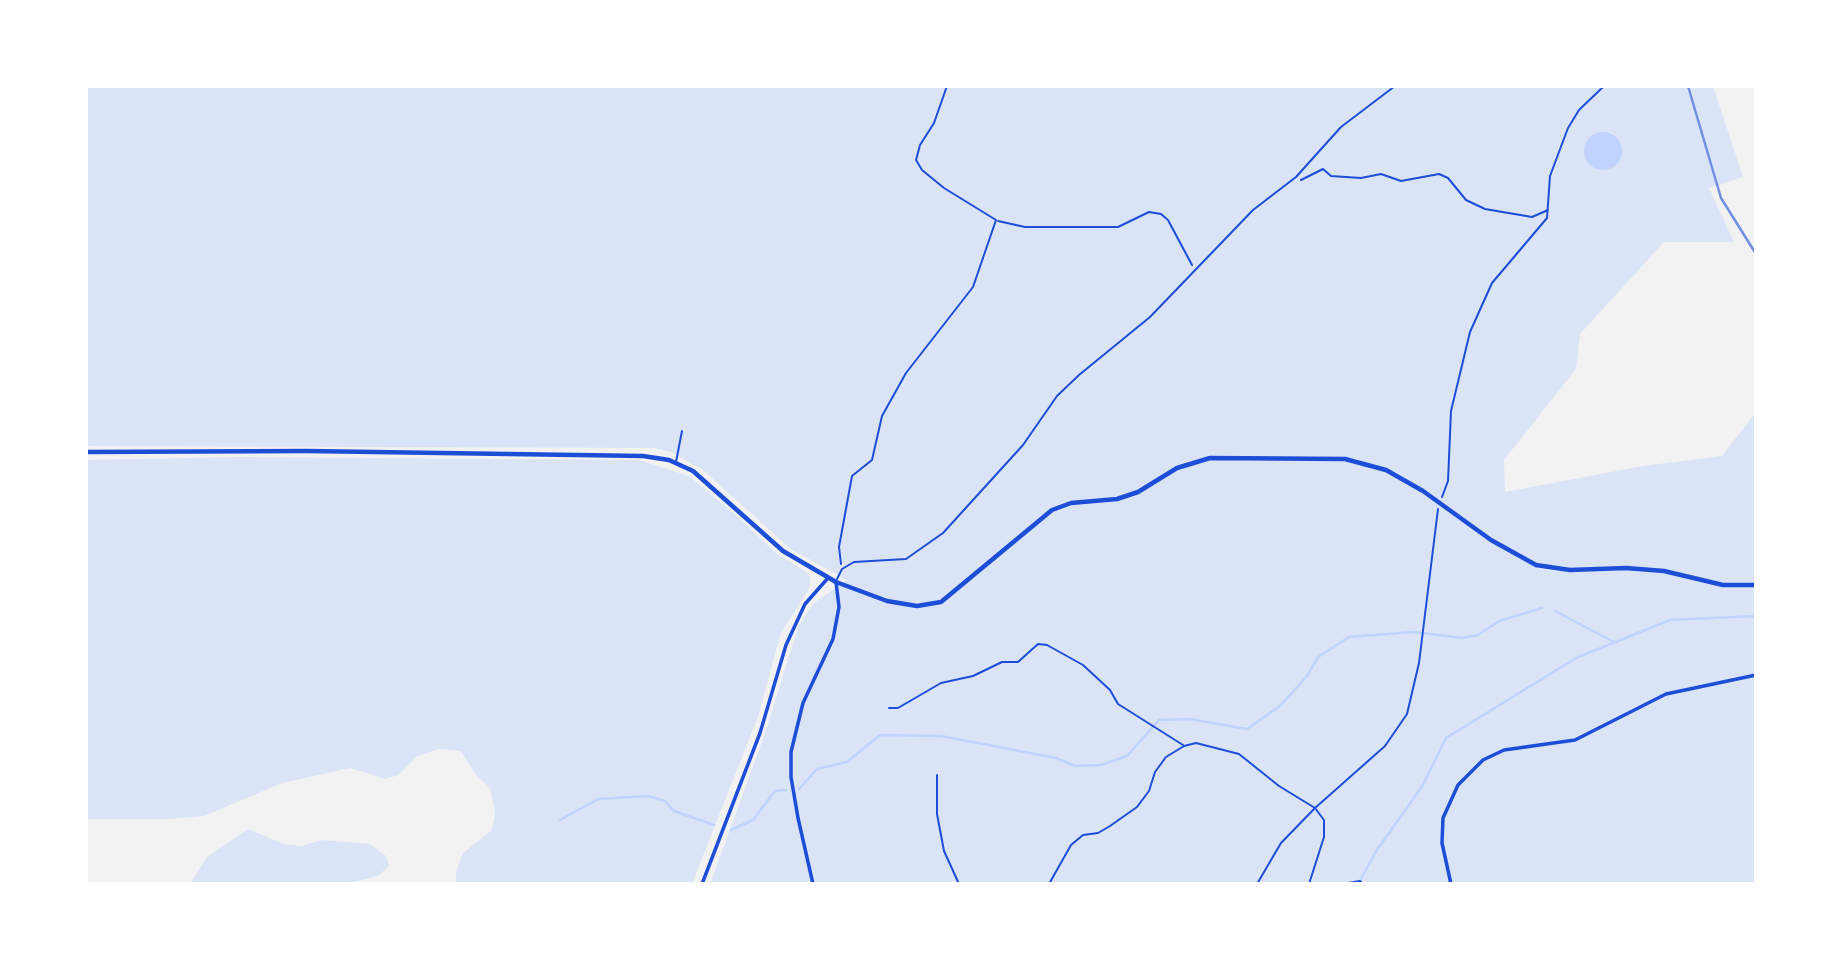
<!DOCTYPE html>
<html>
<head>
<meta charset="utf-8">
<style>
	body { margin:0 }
	#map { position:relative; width:1842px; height:970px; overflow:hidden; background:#f2f2f2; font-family:"Source Sans 3",sans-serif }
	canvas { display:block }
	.frame { position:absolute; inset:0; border:88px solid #fff; pointer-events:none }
</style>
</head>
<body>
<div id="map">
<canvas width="1842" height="970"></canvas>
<div class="frame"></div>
</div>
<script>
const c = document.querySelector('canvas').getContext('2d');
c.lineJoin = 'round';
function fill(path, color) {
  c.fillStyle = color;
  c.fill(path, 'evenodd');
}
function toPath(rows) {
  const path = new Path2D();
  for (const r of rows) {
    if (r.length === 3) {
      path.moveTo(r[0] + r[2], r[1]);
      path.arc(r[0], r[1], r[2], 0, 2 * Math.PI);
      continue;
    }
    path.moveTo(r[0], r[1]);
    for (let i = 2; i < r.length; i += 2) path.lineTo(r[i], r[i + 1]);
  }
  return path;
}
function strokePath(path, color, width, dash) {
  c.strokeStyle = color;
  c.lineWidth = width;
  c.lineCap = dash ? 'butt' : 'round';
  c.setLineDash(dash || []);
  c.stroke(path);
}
fill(toPath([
	[86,86,1713,86,1743,177,1709,188,1734,242,1664,242,1580,334,1576,369,1504,460,1505,492,1643,466,1722,456,1756,412,1756,884,710,884,764,736,799,625,814,603,847,580,792,550,703,470,671,452,654,448,86,446],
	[239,457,639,460,689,476,737,516,777,554,805,571,810,577,810,587,780,635,759,714,692,884,456,884,456,872,463,853,492,830,495,812,490,788,475,774,461,751,438,749,416,757,398,775,386,779,350,768,282,783,204,816,167,819,86,819,86,460],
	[248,829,284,844,302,846,321,840,370,844,386,856,389,866,378,876,345,884,190,884,207,857]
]), '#dbe4f7');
fill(toPath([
	[1603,151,19]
]), '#bfd3fe');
strokePath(toPath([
	[1555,611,1614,642],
	[799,789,817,769,847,762,880,735,941,736,1056,758,1075,766,1101,765,1127,756,1159,720,1190,719,1247,729,1280,706,1307,676,1318,657,1349,637,1414,632,1462,638,1478,635,1499,621,1542,608],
	[560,820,598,799,648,796,665,801,674,811,714,825],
	[731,830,753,820,775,791,786,790],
	[1358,884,1377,850,1423,785,1446,738,1576,658,1670,620,1756,616]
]), '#bfd3fe', 2.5);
strokePath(toPath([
	[1301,180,1323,169,1331,176,1361,178,1381,174,1401,181,1439,174,1448,178,1466,200,1485,209,1532,217,1548,210],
	[998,221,1025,227,1118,227,1149,212,1161,214,1168,220,1192,265],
	[1442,497,1448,481,1451,411,1470,332,1492,283,1547,218,1550,176,1568,128,1579,110,1604,86],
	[841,564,839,547,852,476,872,460,882,416,906,373,973,287,996,220,944,188,922,170,916,160,920,145,934,123,947,86],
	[889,708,898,708,941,683,973,676,1002,662,1018,662,1038,644,1047,645,1083,665,1110,690,1118,704,1183,745],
	[937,775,937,814,944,851,959,884],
	[1049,884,1071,845,1083,835,1098,833,1110,826,1137,807,1149,791,1155,772,1166,757,1184,746,1196,743,1239,754,1279,786,1315,808,1324,820,1324,837,1309,884],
	[1257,884,1281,843,1315,808,1385,746,1407,714,1419,663,1438,509],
	[1342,884,1360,881,1363,884]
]), '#1d4ed8', 2);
strokePath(toPath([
	[676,462,682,431],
	[837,579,842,569,854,562,906,559,943,533,1023,445,1057,396,1079,375,1150,317,1253,210,1296,177,1341,127,1395,86]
]), '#1d4ed8', 2);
strokePath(toPath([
	[702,884,760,733,786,645,805,604,828,578],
	[813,884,798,818,791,777,791,752,803,703,833,639,839,607,836,582],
	[1451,884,1442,843,1443,818,1458,785,1483,760,1504,750,1575,740,1666,694,1756,675]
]), '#1d4ed8', 3.5);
strokePath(toPath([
	[86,452,307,451,643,456,669,460,693,471,783,551,836,582,887,601,917,606,941,602,1052,510,1071,503,1117,499,1138,492,1177,468,1210,458,1345,459,1386,470,1423,491,1491,540,1536,565,1570,570,1626,568,1664,571,1723,585,1756,585]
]), '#1d4ed8', 4.5);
strokePath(toPath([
	[1688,86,1721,198,1756,254]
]), '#7290e2', 2.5);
</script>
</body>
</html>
